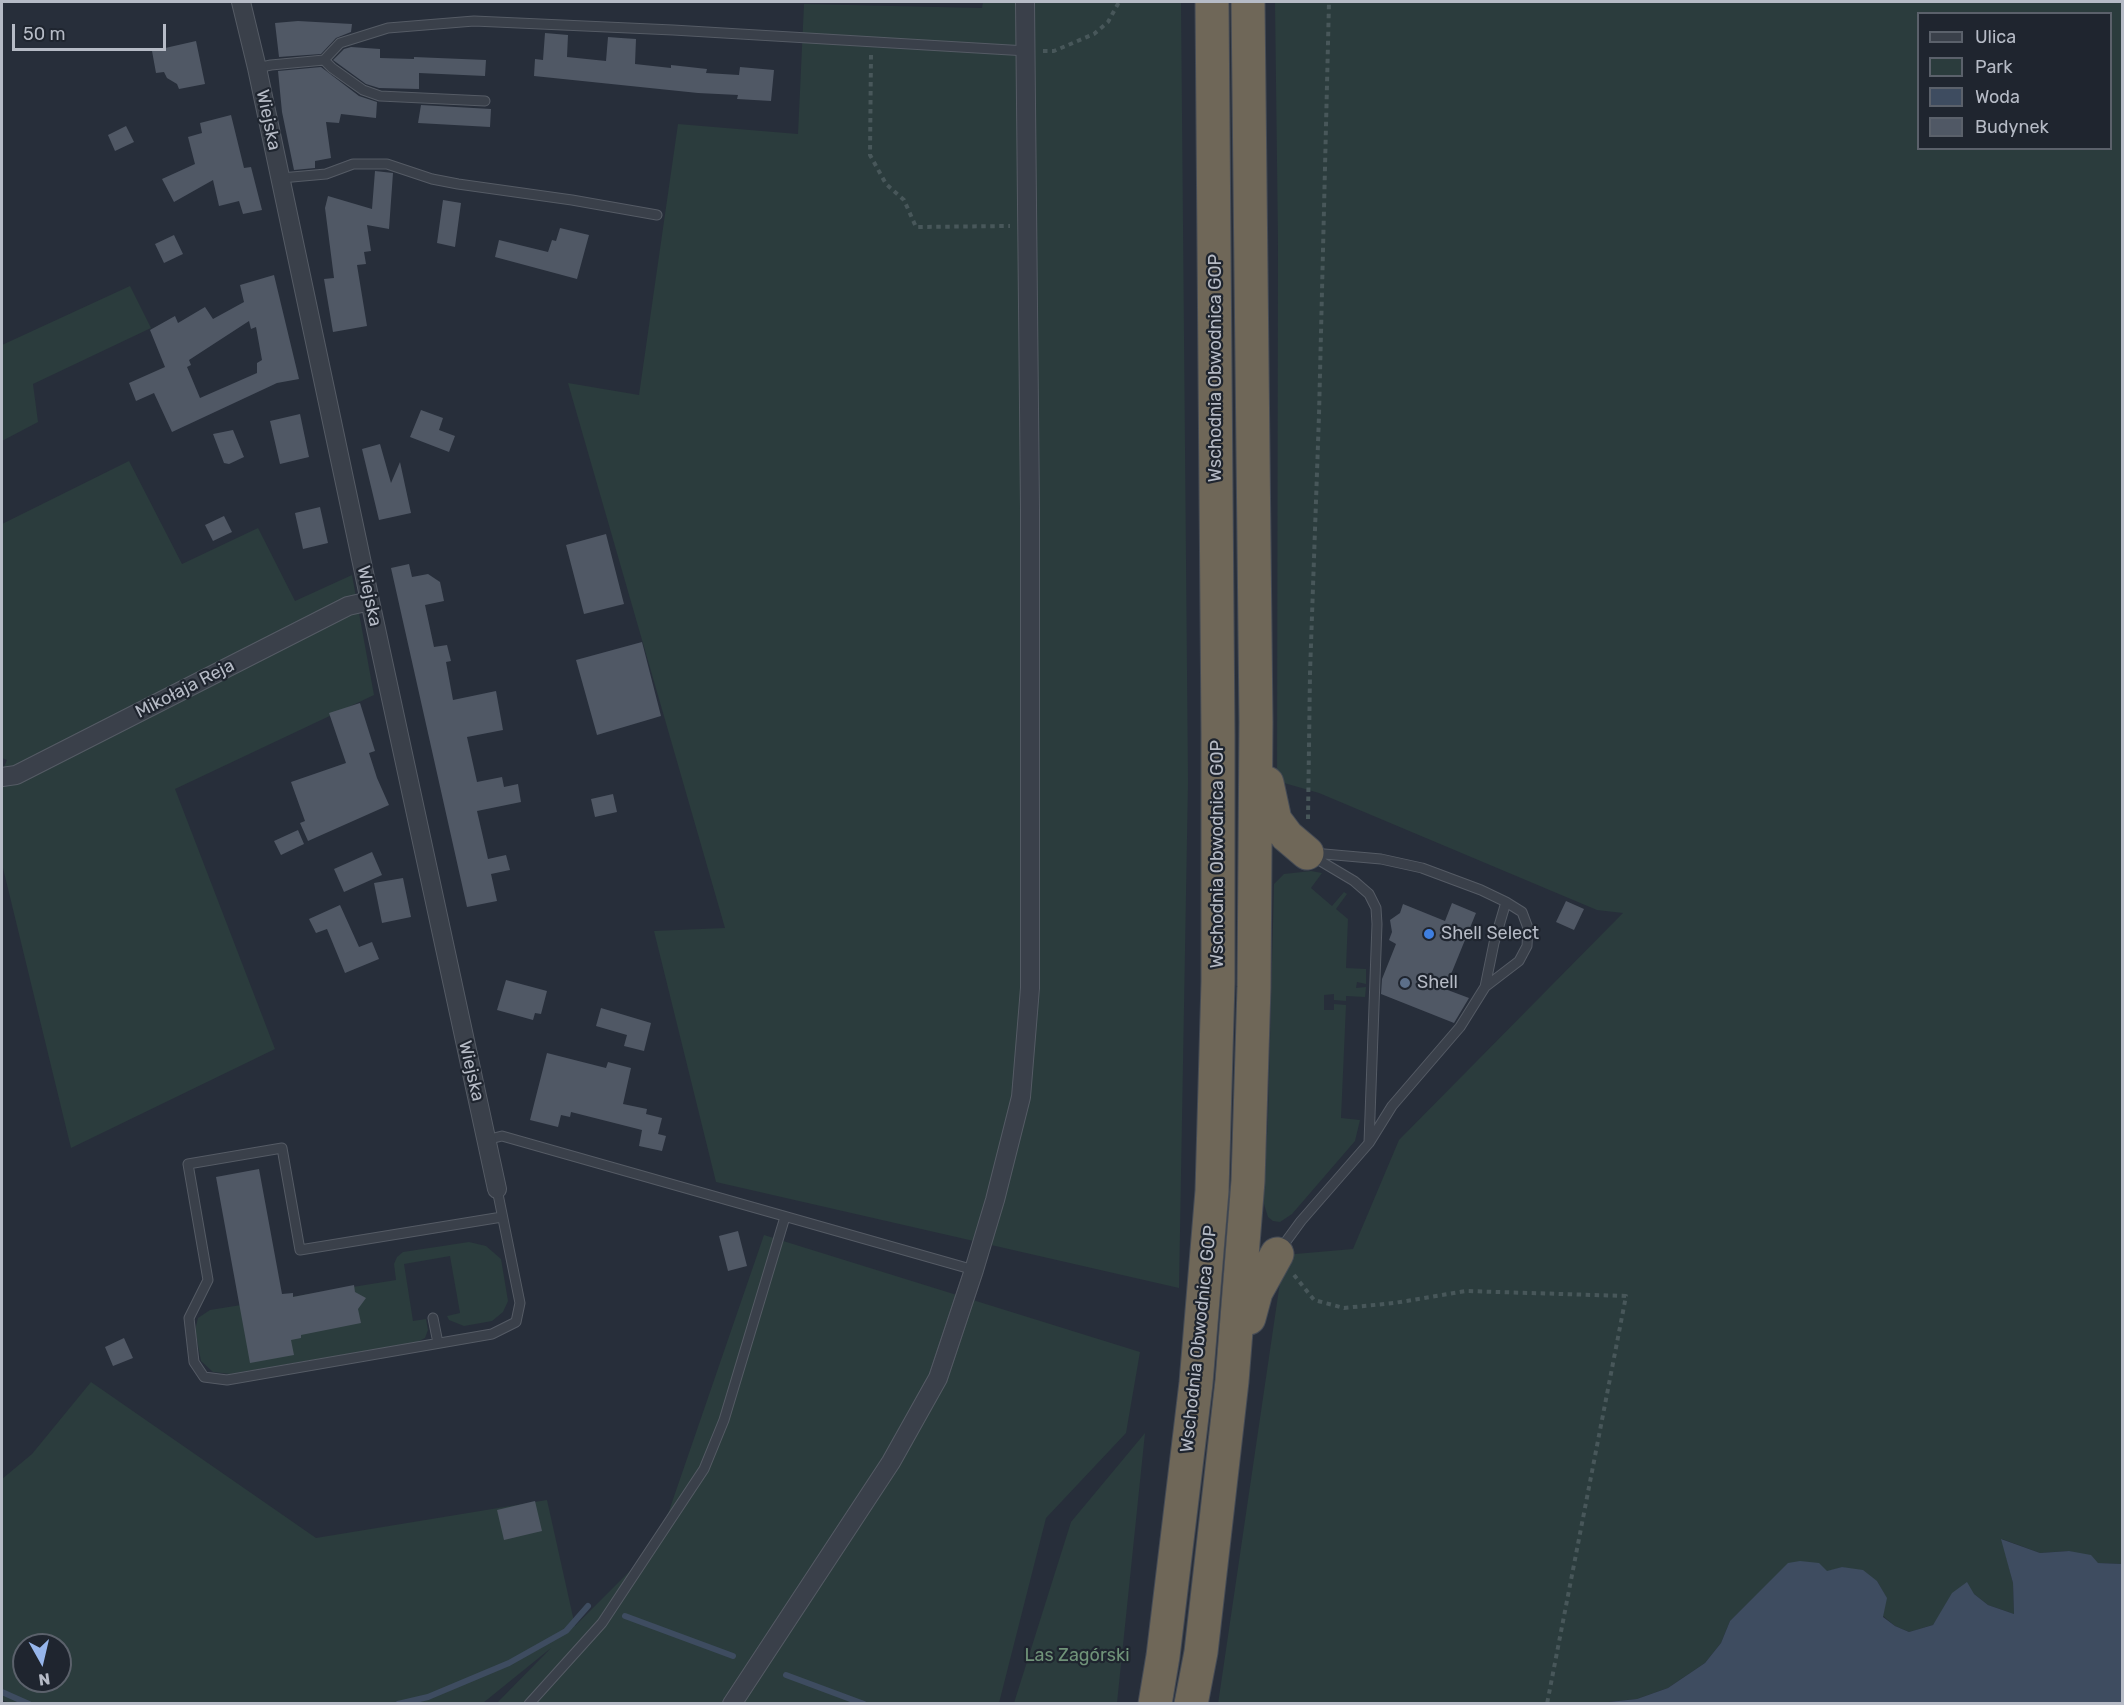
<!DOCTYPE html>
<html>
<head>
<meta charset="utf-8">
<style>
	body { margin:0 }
	#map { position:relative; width:2124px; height:1705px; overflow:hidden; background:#272e3a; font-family:Rubik,sans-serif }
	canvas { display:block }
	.frame { position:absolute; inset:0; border:3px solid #b6bbc6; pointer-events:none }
	.legend { position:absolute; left:1917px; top:12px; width:195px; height:138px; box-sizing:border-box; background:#1f252f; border:2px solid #5b616b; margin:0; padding:8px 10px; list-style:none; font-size:18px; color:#b6bbc6 }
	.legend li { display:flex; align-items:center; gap:12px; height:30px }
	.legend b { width:30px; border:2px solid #5b616b }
	.north { position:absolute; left:12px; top:1633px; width:60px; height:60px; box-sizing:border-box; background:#1f252f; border:2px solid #5b616b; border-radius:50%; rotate:172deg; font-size:16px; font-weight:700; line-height:24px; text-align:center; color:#b6bbc6 }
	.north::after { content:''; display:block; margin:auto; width:21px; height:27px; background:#96b5ea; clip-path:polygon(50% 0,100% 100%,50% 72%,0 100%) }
	.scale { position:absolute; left:12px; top:24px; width:154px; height:27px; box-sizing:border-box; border:3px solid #b6bbc6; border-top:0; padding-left:8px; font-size:18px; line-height:21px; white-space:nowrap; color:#b6bbc6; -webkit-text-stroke:4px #1f252f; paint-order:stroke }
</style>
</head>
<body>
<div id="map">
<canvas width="2124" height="1705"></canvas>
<div class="frame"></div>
<ul class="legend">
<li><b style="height:8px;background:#3a404a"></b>Ulica</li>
<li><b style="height:16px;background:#2b3c3d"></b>Park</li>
<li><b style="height:16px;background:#3e4c60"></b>Woda</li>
<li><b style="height:16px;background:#505865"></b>Budynek</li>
</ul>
<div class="north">N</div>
<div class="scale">50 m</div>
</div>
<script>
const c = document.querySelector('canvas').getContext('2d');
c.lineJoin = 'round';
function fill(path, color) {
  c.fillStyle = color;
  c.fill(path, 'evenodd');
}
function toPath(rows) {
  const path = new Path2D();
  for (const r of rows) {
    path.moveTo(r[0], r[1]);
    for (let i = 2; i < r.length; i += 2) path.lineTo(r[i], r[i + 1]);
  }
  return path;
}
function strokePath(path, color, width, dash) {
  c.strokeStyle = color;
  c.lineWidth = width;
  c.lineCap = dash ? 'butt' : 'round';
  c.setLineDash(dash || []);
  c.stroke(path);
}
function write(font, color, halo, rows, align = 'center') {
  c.font = font + ' Rubik,sans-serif';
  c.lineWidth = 4.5;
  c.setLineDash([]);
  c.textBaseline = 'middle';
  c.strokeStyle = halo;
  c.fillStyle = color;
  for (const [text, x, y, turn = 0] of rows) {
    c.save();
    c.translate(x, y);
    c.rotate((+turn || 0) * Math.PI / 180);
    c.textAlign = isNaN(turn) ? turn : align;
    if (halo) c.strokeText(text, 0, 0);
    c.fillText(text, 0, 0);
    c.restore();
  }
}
fill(toPath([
	[983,2,1181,2,1188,782,1179,1288,716,1182,654,931,725,928,568,383,639,395,678,124,798,134,804,4,982,8],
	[1275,2,2122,2,2122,1564,2098,1563,2069,1551,2040,1553,2002,1539,2013,1583,2014,1614,1988,1605,1974,1594,1943,1611,1933,1625,1909,1632,1895,1626,1883,1616,1886,1597,1877,1581,1842,1567,1827,1572,1789,1563,1730,1621,1721,1643,1705,1663,1668,1688,1637,1699,1609,1702,1608,1703,1218,1704,1284,1255,1353,1249,1399,1140,1623,913,1597,910,1319,793,1277,781,1278,243],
	[1918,14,2110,14,2110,148,1918,148],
	[130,286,151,328,33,384,38,422,2,441,2,345],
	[129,461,182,564,258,528,295,601,352,575,374,695,175,789,275,1049,71,1148,2,864,2,771,7,760,2,758,2,524],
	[1311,871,1322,873,1311,888,1332,906,1344,892,1347,894,1336,909,1348,919,1346,968,1366,969,1366,984,1357,982,1356,988,1366,987,1365,997,1346,996,1346,1001,1334,1000,1334,994,1324,995,1324,1010,1334,1010,1334,1004,1346,1005,1341,1118,1360,1120,1355,1141,1292,1214,1280,1222,1273,1221,1268,1217,1263,1201,1268,1119,1274,884,1284,874],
	[764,1235,1140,1352,1126,1433,1046,1518,999,1703,497,1703,551,1648,483,1703,12,1704,2,1700,2,1479,32,1454,91,1382,316,1538,547,1500,575,1626,658,1543],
	[24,1645,60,1645,60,1681,24,1681],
	[469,1242,486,1246,501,1259,508,1301,503,1312,492,1321,464,1326,449,1320,447,1316,460,1313,450,1256,404,1264,413,1321,426,1319,428,1330,425,1338,417,1342,230,1374,213,1372,201,1361,195,1330,198,1318,210,1310,396,1280,394,1264,397,1257,403,1252],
	[1145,1433,1117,1703,1014,1703,1071,1522]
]), '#2b3c3d');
fill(toPath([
	[2001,1539,2040,1553,2069,1551,2091,1555,2098,1563,2122,1564,2122,1703,1608,1703,1609,1702,1637,1699,1668,1688,1705,1663,1721,1643,1730,1621,1788,1563,1800,1561,1819,1563,1827,1571,1842,1567,1863,1570,1877,1581,1887,1598,1883,1617,1895,1626,1909,1632,1933,1625,1952,1593,1967,1582,1974,1594,1988,1605,2014,1614,2013,1583]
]), '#3e4c60');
strokePath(toPath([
	[625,1616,733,1656],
	[786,1675,864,1704],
	[2,1692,29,1704],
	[398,1704,428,1697,509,1663,566,1631,588,1606]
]), '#3e4c60', 6);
fill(toPath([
	[298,21,352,24,351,32,336,38,321,54,279,57,275,23],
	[545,33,568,35,567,57,606,61,608,37,621,38,636,39,635,64,671,68,671,65,707,69,706,73,739,75,740,67,774,70,771,101,737,99,738,95,698,93,534,76,535,59,543,60],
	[196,41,205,84,179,89,177,84,167,78,164,72,156,73,152,51],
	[351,47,380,49,380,58,414,59,414,57,486,60,485,76,419,73,419,89,379,88,366,84,333,60,344,49],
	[321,67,359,96,377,102,376,118,341,114,339,123,326,122,331,158,315,161,315,168,294,170,282,112,278,71],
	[421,105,491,109,490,127,418,123],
	[231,115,244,168,251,167,262,210,243,214,239,201,219,206,213,180,174,202,162,179,195,164,188,137,202,133,200,123],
	[126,126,134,142,115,151,108,135],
	[375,171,393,173,389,229,367,225,371,251,364,252,366,264,357,265,367,326,333,332,324,279,334,278,325,208,328,196,372,209],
	[443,200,461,203,455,247,437,243],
	[560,228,589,235,577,279,495,257,499,240,548,252,552,240,556,241],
	[174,235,183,254,164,263,155,244],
	[274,275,299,379,277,383,172,432,154,393,136,401,129,383,165,367,150,330,175,316,178,323,205,307,213,319,244,302,240,285],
	[249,321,251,329,256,327,262,360,257,363,257,373,200,398,187,367,191,365,189,360],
	[421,410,443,418,439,430,455,436,449,452,410,437],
	[300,414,309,457,280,464,270,421],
	[233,430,244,457,229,464,224,463,213,434],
	[380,444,391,483,400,462,411,513,379,520,362,449],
	[320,507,328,543,303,549,295,513],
	[224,516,232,532,213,541,205,525],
	[606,534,624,604,584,614,566,545],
	[409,564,412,577,428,574,440,582,444,601,425,605,434,647,447,645,451,661,446,662,453,700,496,691,503,730,467,737,477,782,502,777,504,787,518,784,521,802,477,811,488,859,506,855,510,870,491,874,497,901,467,907,391,568],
	[642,642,661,716,597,735,576,660],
	[360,703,375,751,369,753,377,778,389,805,308,841,300,823,305,821,291,782,346,763,329,713],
	[613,794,617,812,595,817,591,799],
	[298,830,304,844,281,855,274,841],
	[372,852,382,875,344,892,334,869],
	[403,878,411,917,382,923,374,883],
	[1566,901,1584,909,1574,930,1556,922],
	[1452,903,1476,913,1445,989,1469,998,1454,1023,1381,994,1382,979,1396,944,1389,940,1392,932,1390,920,1400,913,1403,904,1445,921],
	[340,905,359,947,372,942,379,959,345,973,327,929,316,933,309,919],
	[506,980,547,991,541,1014,535,1013,533,1020,497,1010],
	[601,1008,651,1023,644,1051,624,1046,627,1035,596,1026],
	[547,1053,606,1068,608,1062,631,1068,623,1104,647,1109,646,1114,662,1118,658,1134,666,1136,662,1151,639,1146,642,1130,571,1112,570,1117,561,1115,558,1127,530,1120],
	[259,1169,282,1294,293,1293,293,1297,354,1285,355,1292,366,1298,358,1309,361,1323,301,1335,301,1338,291,1340,294,1355,250,1363,216,1177],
	[738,1231,747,1266,728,1271,719,1236],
	[124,1338,133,1358,113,1366,105,1347],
	[535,1501,542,1531,504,1540,497,1510]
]), '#505865');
const lane = toPath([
	[324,60,332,68,363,90,380,96,485,101],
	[257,68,271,65,324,60,340,43,388,28,474,21,673,30,1027,51],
	[281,178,326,174,353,164,387,164,432,179,458,184,572,200,657,215],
	[1313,853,1381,859,1422,868,1481,890,1506,902,1494,943,1485,987,1460,1027,1392,1106,1369,1143],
	[1485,987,1519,961,1527,946,1528,928,1522,912,1506,902],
	[486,1140,502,1136,974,1270],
	[497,1189,520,1303,516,1322,492,1334,227,1380,204,1377,194,1362,189,1318,208,1280,188,1164,282,1148,300,1250,502,1217],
	[1279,1251,1301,1221,1369,1143,1377,924,1376,908,1369,894,1354,881,1312,856],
	[433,1318,438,1343],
	[529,1704,602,1623,704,1469,724,1420,785,1217]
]);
const street = toPath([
	[241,2,257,68,370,601,497,1189],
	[2,777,16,775,348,606,370,601],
	[732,1704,891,1462,938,1378,974,1270,995,1200,1021,1097,1030,988,1030,509,1025,2]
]);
const highway = toPath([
	[1267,783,1275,820,1287,836,1307,853],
	[1249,1318,1256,1292,1277,1254],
	[1155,1704,1163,1656,1196,1383,1212,1191,1218,982,1218,734,1212,2],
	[1191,1704,1201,1652,1232,1381,1248,1181,1254,987,1256,722,1248,2]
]);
strokePath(lane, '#555b65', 11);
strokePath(street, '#555b65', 20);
strokePath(highway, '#454b55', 35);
strokePath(toPath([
	[1043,51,1054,51,1094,34,1108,22,1119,2],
	[871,55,870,155,886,184,904,200,916,227,1010,226],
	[1308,819,1310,673,1319,415,1329,2],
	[1294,1275,1314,1300,1344,1308,1394,1303,1466,1291,1626,1296,1547,1704]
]), '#48575a', 4, [4.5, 4.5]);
strokePath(lane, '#3a404a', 9);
strokePath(street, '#3a404a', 18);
strokePath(highway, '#6f6758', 33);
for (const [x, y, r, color] of [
	[1429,934,6,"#3f7fe0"],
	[1405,983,6,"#5c6f8a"]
]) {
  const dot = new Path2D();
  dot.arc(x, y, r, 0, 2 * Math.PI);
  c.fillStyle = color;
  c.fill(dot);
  strokePath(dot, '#1f252f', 2);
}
write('18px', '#b6bbc6', '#1f252f', [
	["Wiejska",268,120,78],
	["Wschodnia Obwodnica GOP",1216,368,-90],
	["Wiejska",369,596,78],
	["Mikołaja Reja",185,689,-27],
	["Wschodnia Obwodnica GOP",1218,854,-90],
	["Wiejska",471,1071,77],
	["Wschodnia Obwodnica GOP",1199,1339,-84]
]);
write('18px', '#b6bbc6', '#1f252f', [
	["Shell Select",1441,934],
	["Shell",1417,983]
], 'left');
write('18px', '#709379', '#1f252f', [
	["Las Zagórski",1077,1656]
]);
</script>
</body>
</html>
